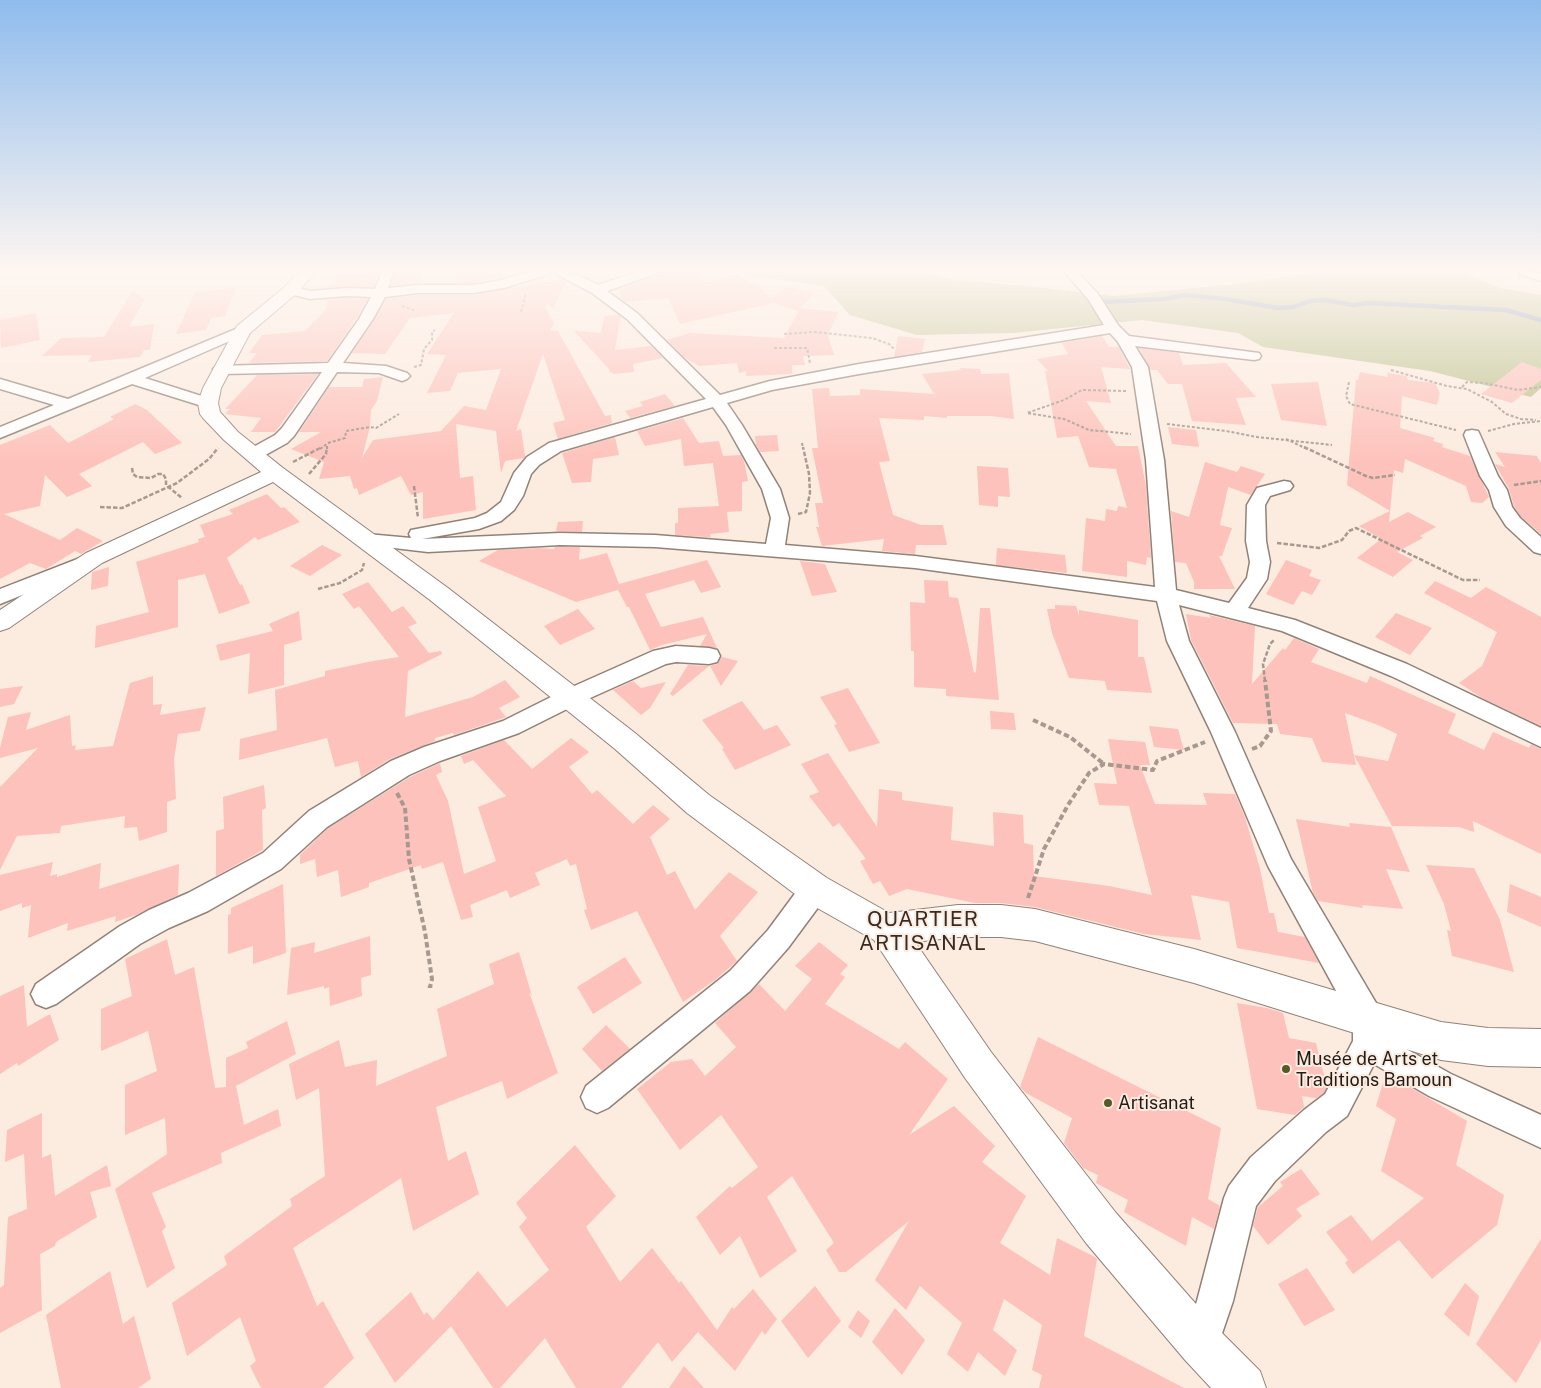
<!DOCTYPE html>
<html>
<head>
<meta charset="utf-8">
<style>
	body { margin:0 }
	canvas { display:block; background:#fcebdf }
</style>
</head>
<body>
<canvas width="1541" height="1388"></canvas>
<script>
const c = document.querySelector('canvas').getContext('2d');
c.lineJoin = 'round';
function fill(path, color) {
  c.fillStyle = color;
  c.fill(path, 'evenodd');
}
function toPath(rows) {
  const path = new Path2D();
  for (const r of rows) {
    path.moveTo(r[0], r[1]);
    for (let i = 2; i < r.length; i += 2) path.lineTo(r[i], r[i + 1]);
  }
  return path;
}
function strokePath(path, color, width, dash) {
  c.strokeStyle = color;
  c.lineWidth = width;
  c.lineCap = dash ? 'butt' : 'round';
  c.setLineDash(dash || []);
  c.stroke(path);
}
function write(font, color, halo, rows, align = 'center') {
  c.font = font + ' "Public Sans",sans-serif';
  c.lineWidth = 4;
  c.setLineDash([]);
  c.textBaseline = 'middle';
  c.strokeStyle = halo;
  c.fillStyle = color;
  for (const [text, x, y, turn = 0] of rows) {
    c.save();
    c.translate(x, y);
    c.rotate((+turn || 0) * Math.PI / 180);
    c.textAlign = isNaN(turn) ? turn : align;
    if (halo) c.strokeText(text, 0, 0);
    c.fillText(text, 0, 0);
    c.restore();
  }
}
fill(toPath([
	[741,271,920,271,952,280,1018,285,1113,296,1225,285,1329,271,1459,271,1500,288,1541,295,1541,388,1531,397,1430,371,1263,347,1238,333,1142,320,1013,333,917,335,850,315,824,286,746,275]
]), '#bdc28e');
strokePath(toPath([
	[1103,302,1164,299,1185,295,1225,299,1278,308,1293,307,1310,301,1325,300,1353,305,1369,303,1506,310,1541,320]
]), '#8295b2', 4.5);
fill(toPath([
	[396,271,422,271,422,283,391,286],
	[457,271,502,271,502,277,473,283,457,283],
	[658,271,697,271,706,282,737,274,749,283,758,284,770,298,788,287,815,293,800,308,838,312,828,335,834,355,803,356,805,365,792,365,792,374,746,376,746,371,739,373,737,363,699,366,685,358,667,340,689,333,784,338,800,308,798,311,774,303,680,324,668,298,625,302,622,300,619,289,656,276],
	[379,272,374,287,327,288,328,285,335,284,336,275],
	[562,279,566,281,553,309,548,304,545,306,554,323,550,330,558,331,605,416,611,415,612,423,558,439,553,423,565,420,543,354,516,431,521,429,525,456,524,458,505,461,501,473,496,431,456,424,460,478,473,476,476,510,423,519,423,492,411,495,401,476,359,495,357,488,354,489,350,476,319,479,324,462,291,449,321,432,299,432,329,387,362,387,364,379,383,377,377,401,371,410,370,427,362,458,373,440,441,431,464,406,486,410,501,369,458,373,450,391,427,393,446,355,427,354,454,313,410,318,385,354,352,353,386,299,418,295,473,295],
	[236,288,225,316,211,318,206,330,176,334,195,292],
	[132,291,145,299,129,327,154,324,150,350,144,350,140,357,88,362,92,355,42,356,61,338,104,337],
	[347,298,368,299,357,318,327,361,249,363,257,353,249,353,262,335,305,331,326,309,327,300],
	[36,313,40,340,1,348,0,320],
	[619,315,621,317,615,350,651,346,663,358,633,364,634,372,613,374,611,371,610,374,609,369,574,331,601,333,604,316],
	[898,336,925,339,922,352,894,357],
	[1102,336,1109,347,1119,347,1130,369,1101,367,1111,403,1086,401,1116,446,1138,446,1146,486,1151,558,1147,557,1146,565,1127,561,1127,577,1082,571,1086,518,1105,521,1106,509,1117,511,1118,506,1127,508,1116,469,1089,467,1078,436,1057,438,1045,371,1048,371,1037,359,1068,354,1062,343],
	[1139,348,1179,353,1183,365,1226,363,1256,397,1236,398,1246,425,1192,421,1182,384,1168,384,1157,370,1150,370],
	[1522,362,1541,369,1541,380,1512,403,1481,394],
	[960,368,980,369,981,374,1009,373,1014,419,991,416,947,416,947,418,924,416,924,420,879,418,890,461,879,462,893,515,921,525,943,525,947,545,916,545,915,554,882,551,884,539,822,546,816,527,819,527,815,503,823,503,812,448,818,448,812,389,829,388,830,396,860,395,860,389,934,394,922,374,961,370],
	[1360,372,1388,377,1387,373,1407,376,1408,380,1435,383,1440,393,1437,405,1402,396,1400,428,1435,438,1433,441,1443,444,1442,447,1470,456,1489,497,1482,503,1471,502,1466,486,1405,459,1403,473,1394,470,1389,522,1408,512,1436,527,1420,536,1423,538,1397,552,1413,560,1393,577,1357,558,1381,539,1359,526,1390,511,1347,485,1356,380,1358,380],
	[318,374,275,432,251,432,261,418,225,414,230,409,225,409,257,375],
	[1318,382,1327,426,1281,420,1271,384],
	[665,394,675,406,630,418,625,411,643,406,640,402],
	[135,404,147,410,182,443,155,454,143,442,79,474,92,486,67,497,45,475,40,506,4,514,60,540,77,528,103,541,81,554,75,551,46,569,30,563,0,579,0,445,50,425,68,443,114,419,110,417],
	[683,418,699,443,719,441,723,456,741,455,744,461,748,481,742,482,742,511,727,512,729,532,710,534,711,537,706,537,675,535,675,523,678,523,678,508,719,506,713,463,684,466,681,439,645,446,637,431],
	[1168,427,1196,430,1199,447,1172,444],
	[777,435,779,451,760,452,756,445,755,436],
	[615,437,619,455,593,459,591,482,572,483,562,453],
	[1495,452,1537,456,1541,463,1541,534,1521,517,1514,506,1509,489,1495,464,1505,467],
	[1205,462,1237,472,1241,466,1265,474,1251,495,1228,487,1220,525,1232,528,1222,556,1219,556,1235,589,1194,589,1194,582,1186,563,1175,562,1171,511,1189,517],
	[977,466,1008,468,1010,497,998,496,998,507,979,505],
	[267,494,281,508,284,507,300,522,258,540,255,537,227,558,240,585,242,584,250,603,219,614,205,574,178,580,178,627,95,648,96,626,149,612,136,562,199,542,198,539,205,537,200,525,233,514,229,510],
	[583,521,582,532,556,531,558,522],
	[322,545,342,555,310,576,290,566],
	[555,547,580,547,579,560,607,553,619,584,707,560,721,587,701,593,694,580,645,594,661,627,703,617,717,648,700,646,707,634,662,645,650,650,629,607,627,607,618,590,576,602,479,561,498,550,539,548,554,549],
	[997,548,1065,555,1067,573,996,565],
	[1286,560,1312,570,1309,576,1321,580,1312,595,1302,591,1293,605,1266,594],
	[800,561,825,564,837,592,812,596],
	[109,567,108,586,91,590,92,572],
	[924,580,948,581,949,597,958,598,974,673,976,672,980,608,990,608,999,700,946,696,946,689,914,687,914,651,911,651,910,602,925,603],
	[1435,581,1471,598,1486,587,1541,617,1541,726,1482,698,1459,683,1482,666,1497,632,1424,593],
	[368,582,392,612,403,606,417,623,408,627,429,653,441,651,442,654,408,671,405,717,473,697,505,680,520,697,499,708,506,717,454,735,453,733,435,738,435,741,390,759,361,777,358,761,335,767,327,738,239,760,240,739,277,730,275,690,325,676,325,671,373,661,399,657,359,606,354,609,342,594],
	[1055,605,1076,606,1079,616,1079,610,1138,620,1138,657,1144,657,1152,693,1107,690,1105,681,1069,678,1052,633,1047,609,1055,609],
	[578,609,595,629,560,645,544,626],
	[299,611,302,640,284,645,284,685,248,694,250,653,220,661,216,645,273,631,269,624],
	[1396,613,1432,628,1410,655,1375,637],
	[1186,614,1211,618,1209,615,1255,626,1252,684,1283,648,1285,650,1294,638,1319,649,1311,662,1367,683,1370,676,1456,714,1448,733,1484,750,1493,732,1529,748,1531,744,1541,749,1541,854,1473,821,1474,832,1459,827,1392,826,1354,755,1388,761,1397,734,1378,725,1345,713,1356,765,1322,762,1312,738,1280,734,1277,724,1233,723,1191,640],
	[722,657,738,661,721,686,710,666,717,664],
	[688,665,709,666,673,696,670,694],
	[153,676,153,705,162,704,160,715,206,707,200,731,178,734,174,759,176,799,167,802,167,832,139,841,137,827,124,828,125,816,61,826,60,833,17,836,0,870,0,787,38,748,0,758,0,748,8,717,31,712,26,730,70,715,72,746,76,745,75,750,113,746,130,683],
	[633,681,641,688,666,682,650,708,641,715,613,690],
	[23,686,14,704,0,707,0,689],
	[848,688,880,743,849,752,834,725,837,724,820,697],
	[742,701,764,730,777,725,791,745,735,770,722,749,724,748,702,720],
	[990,711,1014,713,1016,730,991,729],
	[1149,726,1178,729,1184,750,1154,747],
	[571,738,589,752,569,767,592,794,597,790,633,824,653,805,670,819,650,837,667,875,675,871,695,910,729,872,758,892,720,936,737,961,715,980,683,1002,637,911,591,930,584,910,587,909,576,864,570,866,567,859,535,873,540,885,510,898,507,890,470,905,473,917,461,920,443,862,422,869,421,865,369,883,369,887,341,897,338,870,317,877,315,859,300,864,300,855,328,828,410,777,440,763,442,772,436,775,448,801,464,874,496,861,478,807,506,796,473,760,464,764,461,756,504,740,532,769],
	[1108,739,1145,742,1150,765,1140,765,1155,804,1207,805,1203,793,1235,794,1245,817,1260,869,1269,913,1274,913,1278,932,1305,937,1319,963,1237,948,1229,902,1191,895,1201,940,1144,934,1035,907,1001,903,975,903,907,889,889,896,880,881,873,884,860,861,866,859,839,823,833,827,809,796,819,792,801,764,828,753,877,827,879,789,902,792,902,800,953,807,951,840,994,846,993,812,1023,815,1024,843,1033,845,1034,876,1109,886,1152,895,1129,806,1099,805,1094,783,1117,784],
	[264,785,266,808,262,810,263,850,216,876,216,831,224,829,223,797],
	[1296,819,1350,827,1349,823,1391,827,1410,872,1386,869,1403,909,1362,905,1363,908,1318,901,1313,893],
	[53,862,50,876,57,874,57,877,101,863,99,889,179,864,178,895,136,915,115,922,116,916,67,931,68,923,28,938,31,905,22,908,22,903,0,911,0,875],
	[1426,865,1474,868,1500,920,1514,972,1452,956,1447,930,1451,931,1444,904],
	[283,884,286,953,253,964,253,946,228,954,228,915,231,914,231,908],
	[1510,884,1541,897,1541,927,1507,912],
	[370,936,371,975,361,978,362,996,330,1006,329,987,324,989,324,986,287,995,291,948,315,942,314,953],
	[167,939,175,975,194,967,215,1088,226,1087,226,1058,248,1048,246,1042,287,1021,296,1054,236,1086,244,1125,278,1109,281,1126,221,1153,222,1163,152,1193,166,1227,162,1231,175,1268,147,1288,115,1189,167,1154,165,1118,125,1135,125,1085,157,1071,148,1031,101,1051,101,1009,132,996,125,959],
	[819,942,848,965,840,974,845,977,825,1004,899,1049,905,1042,948,1079,909,1135,954,1106,995,1146,982,1162,1026,1196,1000,1243,1050,1275,1057,1238,1095,1257,1097,1259,1084,1336,1184,1388,1039,1388,1042,1375,1032,1370,1042,1325,1004,1299,993,1330,1017,1350,1005,1376,978,1352,968,1372,947,1354,962,1323,920,1286,906,1310,875,1280,909,1221,846,1272,839,1272,826,1250,834,1243,792,1176,767,1197,797,1251,760,1278,740,1236,720,1255,696,1217,730,1186,732,1188,758,1167,721,1115,680,1150,637,1089,671,1062,692,1059,705,1076,736,1047,715,1023,759,984,785,1011,812,979,795,966],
	[519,952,532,996,529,992,558,1073,507,1099,502,1081,436,1107,448,1161,466,1151,479,1194,413,1231,401,1178,293,1248,317,1306,323,1301,354,1358,323,1388,261,1388,250,1366,256,1361,240,1317,187,1356,172,1303,227,1265,224,1256,292,1206,290,1199,325,1176,319,1088,296,1100,289,1064,339,1040,345,1067,377,1060,376,1086,447,1056,437,1009,494,984,489,964],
	[625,957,642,983,593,1014,577,987],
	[24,985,27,1027,50,1014,59,1040,18,1066,17,1063,0,1074,0,996],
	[1237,1003,1267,1008,1283,1013,1289,1038,1316,1043,1327,1087,1324,1093,1316,1098,1302,1096,1304,1107,1295,1115,1257,1109],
	[606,1025,630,1049,602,1071,582,1049],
	[1038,1037,1221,1128,1208,1199,1220,1206,1214,1229,1192,1217,1186,1246,1124,1212,1128,1200,1096,1183,1098,1175,1083,1168,1064,1143,1072,1118,1026,1093,1020,1087],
	[1386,1073,1467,1121,1456,1165,1504,1195,1497,1225,1432,1279,1399,1240,1353,1274,1345,1263,1348,1260,1326,1232,1351,1215,1372,1241,1424,1198,1381,1171,1396,1119,1376,1106],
	[42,1113,42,1158,51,1154,55,1196,107,1165,111,1186,90,1192,97,1217,56,1242,55,1246,40,1254,42,1310,0,1333,0,1288,4,1285,8,1217,27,1209,24,1154,5,1162,7,1130],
	[575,1145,616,1196,586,1227,620,1282,652,1248,679,1283,681,1281,717,1330,732,1307,734,1309,753,1289,777,1319,765,1335,762,1331,735,1371,698,1332,672,1362,658,1342,621,1388,576,1388,545,1338,500,1388,493,1388,451,1326,395,1383,365,1334,411,1292,424,1315,427,1312,433,1320,478,1271,507,1307,549,1270,519,1227,527,1218,516,1203],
	[1301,1169,1320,1194,1296,1209,1302,1216,1268,1245,1253,1226,1258,1207,1283,1186,1280,1182],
	[1541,1239,1541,1340,1516,1383,1476,1344],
	[1307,1268,1335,1310,1304,1326,1278,1284],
	[110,1271,123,1324,134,1316,151,1379,138,1388,61,1388,46,1315],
	[1465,1283,1479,1296,1469,1337,1444,1314],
	[815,1286,841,1321,808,1358,781,1321],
	[895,1308,925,1340,902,1375,872,1342],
	[858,1310,870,1321,861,1338,848,1327],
	[684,1366,704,1388,669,1388]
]), '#fdc2bb');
const street = toPath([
	[382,271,394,271,388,288,418,285,473,285,497,281,532,271,550,271,549,274,504,288,473,293,418,293,385,297,373,319,343,363,386,366,407,373,410,376,407,379,402,381,379,373,337,372,294,436,287,443,260,458,248,458,245,454,248,450,275,435,282,428,322,372,221,374,216,372,213,369,216,366,328,363,359,319,371,297,347,296,310,299,286,293,284,290,291,286,310,291,347,288,375,289,382,271],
	[555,271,570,271,598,285,639,271,656,271,655,274,607,291,637,313,720,395,770,381,859,364,1104,325,1088,299,1064,271,1077,271,1098,294,1118,325,1129,336,1259,353,1261,356,1259,359,1254,360,1135,346,1148,367,1164,460,1176,590,1229,603,1247,578,1250,562,1246,541,1247,505,1257,488,1284,481,1290,482,1293,486,1290,490,1270,496,1265,505,1266,541,1270,562,1267,579,1248,608,1295,620,1407,664,1541,728,1541,747,1391,676,1282,631,1179,605,1189,641,1235,732,1291,859,1379,1008,1383,1019,1383,1036,1451,1074,1541,1115,1541,1148,1429,1096,1374,1064,1347,1116,1326,1132,1275,1181,1256,1206,1233,1301,1214,1357,1201,1363,1188,1357,1182,1344,1197,1301,1224,1198,1229,1186,1251,1157,1304,1110,1325,1094,1353,1041,1353,1022,1268,866,1211,732,1167,641,1157,601,915,568,655,547,560,545,428,552,360,544,358,540,360,536,367,534,411,538,409,534,411,530,475,518,487,513,501,502,514,473,527,457,549,443,706,399,627,319,592,293,556,274,555,271],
	[1110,333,1118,342,1132,367,1146,460,1155,587,915,556,785,545,789,518,780,489,742,425,727,403,772,390,859,374,1110,333],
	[713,407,726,425,762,489,771,518,766,544,655,535,560,533,422,539,479,529,501,521,514,510,523,496,531,474,539,465,561,451,713,407],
	[1519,271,1541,273,1541,281,1520,274,1519,271],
	[243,326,248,327,250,330,248,333,145,378,214,400,216,403,214,406,202,406,132,384,0,438,0,427,54,405,0,389,0,379,68,399,243,326],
	[1472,430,1478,431,1480,435,1498,476,1507,490,1512,507,1520,518,1541,537,1541,554,1534,552,1506,526,1494,507,1489,490,1480,476,1464,435,1466,431,1472,430],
	[80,558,87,559,90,564,87,569,0,604,0,589,80,558],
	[676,646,709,648,717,650,720,656,717,662,709,664,676,662,666,664,579,703,519,733,440,761,409,775,327,827,281,869,208,911,169,928,140,944,56,1004,46,1008,36,1004,31,994,36,984,120,926,149,910,188,893,263,853,309,811,391,761,424,747,503,721,563,691,653,651,676,646],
	[815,877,825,880,828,889,825,898,788,948,750,991,608,1108,597,1113,586,1108,581,1097,586,1086,730,971,768,930,805,880,815,877]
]);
const secondary = toPath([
	[300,271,316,271,297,293,250,333,221,388,218,403,220,412,238,432,283,468,448,588,635,733,709,795,827,878,889,913,958,905,1001,905,1035,909,1194,949,1441,1022,1488,1028,1541,1029,1541,1067,1488,1066,1441,1060,1194,983,1035,941,1001,937,958,937,915,942,991,1052,1116,1213,1217,1328,1260,1371,1266,1388,1211,1388,1185,1360,1086,1243,965,1078,874,940,803,900,687,813,615,749,430,600,273,482,102,563,9,628,0,631,0,610,86,553,261,472,224,440,203,418,200,414,198,403,203,388,237,326,285,287,300,271]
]);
strokePath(street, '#918278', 3);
strokePath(secondary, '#918278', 2);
strokePath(toPath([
	[402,306,416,311],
	[521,312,526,293],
	[784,334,814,332,872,338,889,344,894,349],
	[774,348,807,348,810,363],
	[414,367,421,365,424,349,432,340,432,332,435,330],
	[1391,370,1447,386,1467,389,1492,402,1506,414,1521,419,1536,420],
	[1349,382,1346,396,1350,404,1456,430],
	[1462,387,1467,382,1484,383,1518,390,1541,387],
	[1126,391,1082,390,1064,400,1027,413,1064,419,1089,430,1131,434],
	[1167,424,1226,431,1257,437,1332,445],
	[1488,431,1514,424,1541,421],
	[1286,439,1307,449],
	[802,443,803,449],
	[320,449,328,443,345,438,346,431,370,427,376,428,399,414],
	[327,449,327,444]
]), '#a69990', 2, [3, 2]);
strokePath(toPath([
	[1304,447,1366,476,1373,478,1395,475],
	[293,462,322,447],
	[132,468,133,474,137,477,151,478,158,474,163,474,166,479,166,485,182,498],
	[309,474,326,454,327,447],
	[1514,485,1541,481],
	[414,486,418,518],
	[100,507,122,508,177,483,209,459,218,448],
	[798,514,806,512,810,493,809,474,803,447],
	[1277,543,1319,548,1342,540,1349,531,1356,528,1463,580,1480,580],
	[318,589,340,583,362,570,364,563],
	[1265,681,1263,664,1270,644,1274,640]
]), '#a69990', 2.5, [4.5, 2]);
strokePath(toPath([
	[1033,720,1070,737,1104,764],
	[1252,749,1260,746,1271,731,1265,680],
	[397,793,405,808,409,859,425,932,432,979,430,987],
	[1028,898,1044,849,1068,805,1089,773,1104,764,1153,770,1157,761,1205,742]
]), '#a69990', 4, [5.5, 3]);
strokePath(toPath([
	[430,988,430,986]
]), '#a69990', 4.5, [8, 4]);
fill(street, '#fff');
fill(secondary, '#fff');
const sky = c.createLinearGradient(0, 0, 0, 465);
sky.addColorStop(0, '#8fbced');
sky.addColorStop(0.58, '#fef6f1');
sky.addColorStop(1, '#fef6f100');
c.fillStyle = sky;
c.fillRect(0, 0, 1541, 465);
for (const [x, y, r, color] of [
	[1286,1069,5,"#585926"],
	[1108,1103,5,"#585926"]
]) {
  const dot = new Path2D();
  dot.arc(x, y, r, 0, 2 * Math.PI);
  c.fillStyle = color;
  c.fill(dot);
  strokePath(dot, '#fcebdf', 2);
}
write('18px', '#221c18', '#fcebdf', [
	["Musée de Arts et",1296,1059],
	["Traditions Bamoun",1296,1080],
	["Artisanat",1118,1103]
], 'left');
c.letterSpacing = '1px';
write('21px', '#382b23', '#fcebdf', [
	["QUARTIER",923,920],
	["ARTISANAL",923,944]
]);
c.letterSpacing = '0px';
</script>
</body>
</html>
